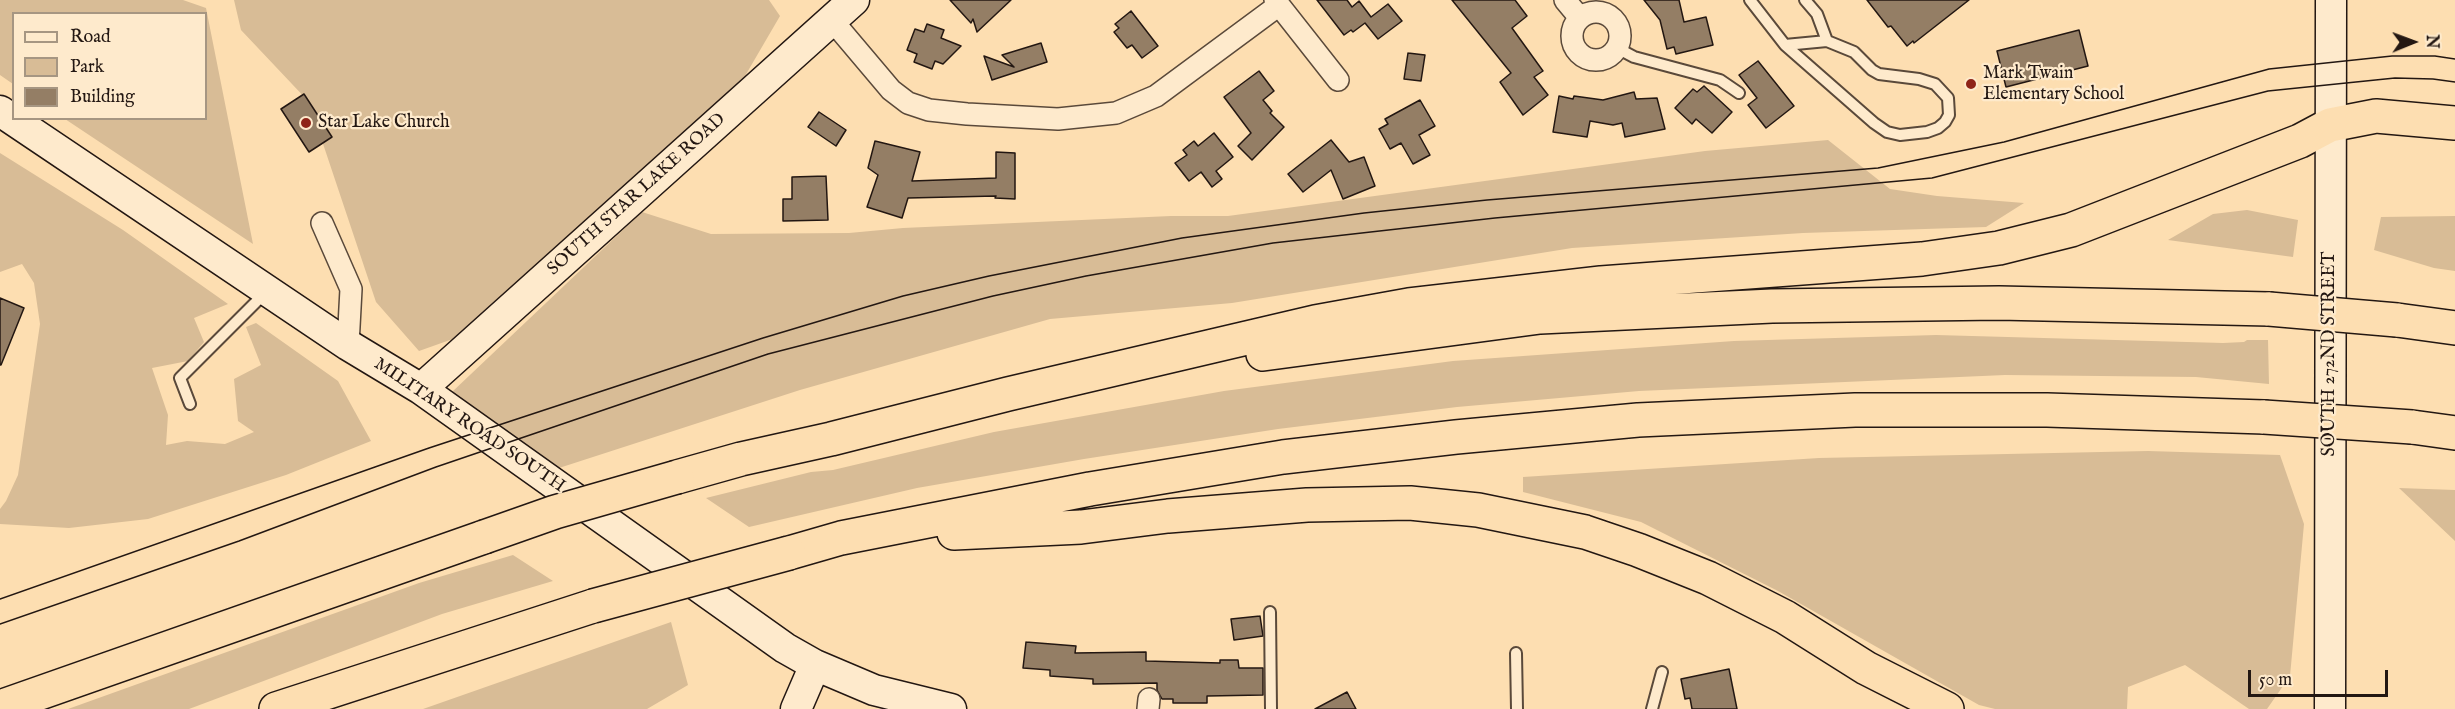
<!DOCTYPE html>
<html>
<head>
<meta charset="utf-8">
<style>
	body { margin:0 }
	#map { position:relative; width:2455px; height:709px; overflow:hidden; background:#fddeb1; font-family:"IM FELL English",serif }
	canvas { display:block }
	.legend { position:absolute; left:12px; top:12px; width:195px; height:108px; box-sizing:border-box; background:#feeacc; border:2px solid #a69682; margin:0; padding:8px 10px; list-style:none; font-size:18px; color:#231712 }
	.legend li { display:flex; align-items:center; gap:12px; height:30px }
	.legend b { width:30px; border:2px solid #a69682 }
	.north { position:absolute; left:2383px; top:12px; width:60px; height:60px; -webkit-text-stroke:4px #feeacc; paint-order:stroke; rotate:89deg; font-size:16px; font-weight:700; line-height:24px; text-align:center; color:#231712 }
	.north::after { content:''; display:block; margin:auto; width:21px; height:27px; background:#231712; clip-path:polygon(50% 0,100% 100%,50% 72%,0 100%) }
	.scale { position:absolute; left:2248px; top:670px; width:140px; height:27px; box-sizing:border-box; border:3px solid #231712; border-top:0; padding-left:8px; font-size:18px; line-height:21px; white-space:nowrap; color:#231712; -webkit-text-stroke:4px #feeacc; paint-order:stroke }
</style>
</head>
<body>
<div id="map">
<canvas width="2455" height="709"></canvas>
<ul class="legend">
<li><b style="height:8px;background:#feeacc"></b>Road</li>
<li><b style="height:16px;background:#d8bc96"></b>Park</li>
<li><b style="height:16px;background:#947e65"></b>Building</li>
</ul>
<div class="north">N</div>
<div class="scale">50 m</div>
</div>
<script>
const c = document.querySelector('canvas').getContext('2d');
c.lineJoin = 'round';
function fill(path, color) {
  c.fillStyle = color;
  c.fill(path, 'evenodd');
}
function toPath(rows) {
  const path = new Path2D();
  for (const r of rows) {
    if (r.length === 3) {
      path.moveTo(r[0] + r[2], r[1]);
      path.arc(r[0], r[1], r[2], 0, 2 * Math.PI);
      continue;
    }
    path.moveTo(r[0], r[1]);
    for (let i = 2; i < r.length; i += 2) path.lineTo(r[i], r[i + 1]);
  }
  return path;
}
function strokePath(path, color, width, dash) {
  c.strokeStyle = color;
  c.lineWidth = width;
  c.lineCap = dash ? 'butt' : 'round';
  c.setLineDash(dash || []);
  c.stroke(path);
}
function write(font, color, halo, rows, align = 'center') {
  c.font = font + ' "IM FELL English",serif';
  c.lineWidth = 4.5;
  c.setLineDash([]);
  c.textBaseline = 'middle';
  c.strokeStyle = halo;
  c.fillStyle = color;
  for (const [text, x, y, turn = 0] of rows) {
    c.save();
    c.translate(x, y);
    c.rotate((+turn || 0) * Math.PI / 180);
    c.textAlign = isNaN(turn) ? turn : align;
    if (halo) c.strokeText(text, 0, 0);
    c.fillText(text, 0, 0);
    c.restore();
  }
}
fill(toPath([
	[0,0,183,0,206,8,253,244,65,119,206,118,206,14,14,14,13,84,0,75],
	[234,0,769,0,780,16,745,76,464,335,419,351,376,302,309,102,241,30],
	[1828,140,1890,189,1937,196,2024,203,1986,227,1803,233,1572,248,1232,303,1050,319,800,390,559,468,452,392,642,212,711,234,849,233,903,228,1171,216,1228,216,1705,151],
	[0,153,123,230,228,304,194,318,204,342,188,361,152,368,168,415,166,445,187,441,225,444,254,432,238,421,234,379,261,365,246,327,256,323,338,381,371,441,286,475,148,519,69,528,0,524,0,509,6,501,18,475,40,324,34,283,22,264,0,272],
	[2247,210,2298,220,2293,257,2168,240,2213,214],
	[2455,216,2455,271,2434,268,2374,250,2381,217],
	[1936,335,2223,343,2244,342,2247,340,2268,340,2269,384,2196,377,2005,375,1639,391,1457,407,1278,429,1084,459,917,488,749,527,706,498,811,472,833,470,994,432,1224,391,1453,361,1734,341],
	[2148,451,2280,455,2304,524,2290,676,2267,709,2249,709,2185,665,2128,687,2127,709,1995,709,1979,705,1778,591,1641,522,1523,492,1523,477,1819,458],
	[2399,488,2455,490,2455,541],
	[513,555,553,581,442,614,189,709,68,709,419,583],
	[671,622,688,685,647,709,423,709]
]), '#d8bc96');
const building = toPath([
	[950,0,1011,0,977,32,973,19,971,23,950,0],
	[1317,0,1347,0,1352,7,1359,1,1371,17,1388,4,1402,21,1378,39,1365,23,1353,32,1351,30,1344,35,1317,0],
	[1452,0,1515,0,1527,16,1512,28,1543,71,1534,77,1548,95,1523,115,1500,82,1511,73,1452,0],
	[1644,0,1679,0,1684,22,1706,17,1713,45,1676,54,1674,47,1667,49,1660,20,1644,0],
	[1867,0,1969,0,1914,43,1913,41,1907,46,1891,26,1888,27,1867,0],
	[1131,11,1158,46,1142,58,1132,45,1127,48,1114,32,1119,28,1115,24,1131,11],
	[927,24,944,30,941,38,961,46,943,64,935,61,932,69,914,62,917,54,907,50,915,29,924,32,927,24],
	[2079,30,2088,66,2006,87,1997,51,2079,30],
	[1041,43,1047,62,992,80,984,56,1014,67,1002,55,1041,43],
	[1408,53,1425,55,1421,81,1404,79,1408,53],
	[1758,61,1794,106,1766,128,1748,105,1757,98,1739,75,1758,61],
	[1259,71,1274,91,1263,100,1272,111,1270,113,1284,127,1252,160,1238,146,1251,133,1224,97,1259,71],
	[1704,86,1732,112,1712,133,1696,119,1692,124,1675,108,1693,89,1697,92,1704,86],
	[1634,92,1636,99,1657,98,1665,129,1625,137,1622,123,1613,125,1590,121,1587,137,1553,132,1559,96,1573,99,1574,96,1603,100,1634,92],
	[304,94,332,137,309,152,281,109,304,94],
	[1420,100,1435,126,1419,135,1430,155,1413,164,1401,143,1390,149,1379,129,1388,124,1385,119,1420,100],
	[819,112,846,130,836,146,808,127,819,112],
	[1214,133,1233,157,1216,171,1222,179,1212,187,1201,172,1189,181,1175,163,1187,155,1183,150,1194,141,1198,146,1214,133],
	[1331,140,1349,162,1364,157,1375,186,1343,199,1331,170,1303,192,1288,174,1331,140],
	[875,141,920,152,912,181,996,178,996,152,1015,153,1015,199,995,198,996,196,908,198,902,218,867,207,878,175,868,168,875,141],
	[826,176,828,220,783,221,783,199,792,199,792,177,826,176],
	[0,298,24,308,1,365,0,365,0,298],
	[1260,616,1263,636,1234,640,1231,619,1260,616],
	[1026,642,1076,646,1075,653,1146,652,1146,661,1220,663,1220,660,1238,660,1239,668,1263,668,1263,695,1207,696,1207,703,1173,703,1173,699,1162,699,1157,690,1157,683,1093,684,1093,679,1050,676,1050,670,1023,668,1026,642],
	[1729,669,1737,709,1692,709,1690,698,1685,699,1681,679,1729,669],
	[1347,692,1356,709,1315,709,1347,692]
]);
fill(building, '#947e65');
strokePath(building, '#231712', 1.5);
const lane = toPath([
	[1750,0,1785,45],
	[1805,0,1817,14,1827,41],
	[1827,41,1854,52,1872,70,1879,74,1919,79,1935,84,1948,98,1949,115,1945,122,1938,128,1927,132,1900,135,1887,132,1874,123,1785,45,1827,41],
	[1617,48,1634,57,1720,80,1739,93],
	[190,404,180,378,266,292],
	[1270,612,1271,709],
	[1516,653,1517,709],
	[1652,709,1662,672]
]);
const street = toPath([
	[1275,0,1338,80],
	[1565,0,1580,18],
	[1596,36,24],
	[831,19,891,90,908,103,929,110,967,114,1058,119,1116,113,1156,96,1279,5],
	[322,223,351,289,348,345],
	[1148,709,1149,699]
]);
const secondary = toPath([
	[0,111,348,345,421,389,785,648,815,665,874,690,951,709],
	[421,389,854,0],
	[796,709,815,665],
	[2330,709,2331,0]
]);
const highway = toPath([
	[2397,320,2455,328],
	[1263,354,1540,317,1772,306,1999,303,2269,309],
	[2412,427,2455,433],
	[677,477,741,459,831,439,1008,394,1315,322,1409,305,1601,283,1922,259,1999,248,2071,230,2300,141,2330,125,2376,116,2455,123],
	[954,533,1081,527,1168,516,1307,505,1410,503,1478,510,1585,532,1638,550,1708,578,1785,617,1866,668,1947,709],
	[789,553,841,538,1090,489,1283,457,1456,437,1638,420,1855,410,2047,410,2264,417],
	[0,707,484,537],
	[276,709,593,606]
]);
strokePath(lane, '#5a493a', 14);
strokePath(street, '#5a493a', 24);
strokePath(secondary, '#231712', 33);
strokePath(highway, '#231712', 36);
strokePath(lane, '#feeacc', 10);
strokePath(street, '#feeacc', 21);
strokePath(secondary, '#feeacc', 30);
strokePath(highway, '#fddeb1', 33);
strokePath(toPath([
	[0,599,429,448,763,338,903,296,989,276,1182,238,1364,213,1487,200,1878,168,2004,142,2269,69,2392,56,2435,56,2455,59],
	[0,624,239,541,436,467,768,354,993,296,1086,276,1273,243,1495,218,1932,178,2268,91,2395,78,2433,79,2455,82]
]), '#231712', 1.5);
const highwayBridge = toPath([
	[2269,309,2397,320],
	[2264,417,2412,427],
	[484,537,555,512,677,477],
	[593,606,789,553]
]);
strokePath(highwayBridge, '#231712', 36, []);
strokePath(highwayBridge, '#fddeb1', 33);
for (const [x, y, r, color] of [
	[1971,84,6,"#8f2418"],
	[306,123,6,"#8f2418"]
]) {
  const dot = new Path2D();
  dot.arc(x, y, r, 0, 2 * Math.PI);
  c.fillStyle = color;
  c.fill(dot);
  strokePath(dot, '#feeacc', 2);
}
write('18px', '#231712', '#feeacc', [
	["Mark Twain",1983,74],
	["Elementary School",1983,95],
	["Star Lake Church",318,123]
], 'left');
write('18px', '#231712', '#feeacc', [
	["SOUTH STAR LAKE ROAD",637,195,-42],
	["SOUTH 272ND STREET",2330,354,-90],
	["MILITARY ROAD SOUTH",469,426,34]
]);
</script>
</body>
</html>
